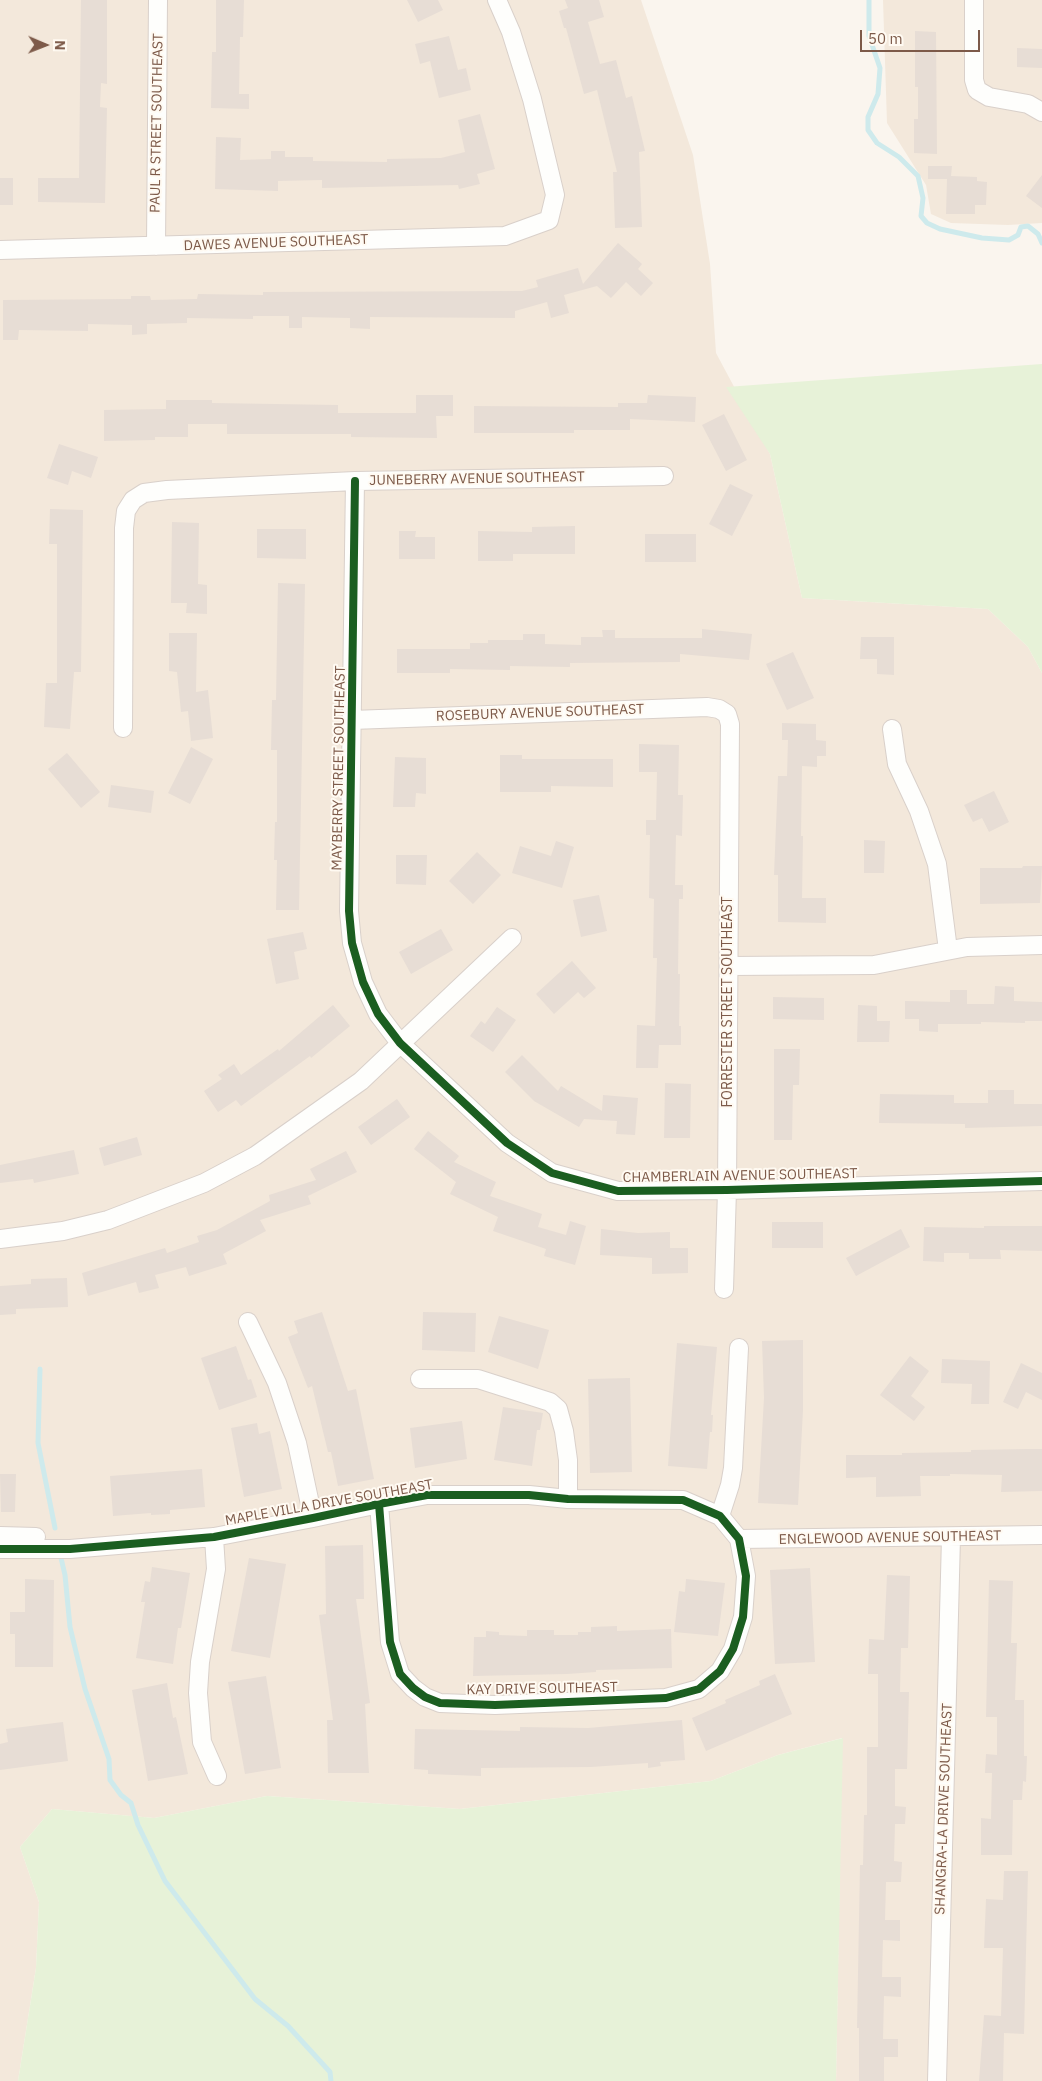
<!DOCTYPE html>
<html>
<head>
<meta charset="utf-8">
<style>
	body { margin:0 }
	#map { position:relative; width:1042px; height:2081px; overflow:hidden; background:#faf5ee; font-family:"IBM Plex Sans",sans-serif }
	canvas { display:block }
	.north { position:absolute; left:20px; top:20px; width:50px; height:50px; -webkit-text-stroke:4px #fffaf2; paint-order:stroke; rotate:91deg; font-size:14px; font-weight:700; line-height:20px; text-align:center; color:#7d5a49 }
	.north::after { content:''; display:block; margin:auto; width:18px; height:22px; background:#7d5a49; clip-path:polygon(50% 0,100% 100%,50% 72%,0 100%) }
	.scale { position:absolute; left:860px; top:30px; width:120px; height:22px; box-sizing:border-box; border:2px solid #7d5a49; border-top:0; padding-left:6px; font-size:15px; line-height:18px; white-space:nowrap; color:#7d5a49; -webkit-text-stroke:4px #fffaf2; paint-order:stroke }
</style>
</head>
<body>
<div id="map">
<canvas width="1042" height="2081"></canvas>
<div class="north">N</div>
<div class="scale">50 m</div>
</div>
<script>
const c = document.querySelector('canvas').getContext('2d');
c.lineJoin = 'round';
function fill(path, color) {
  c.fillStyle = color;
  c.fill(path, 'evenodd');
}
function toPath(rows) {
  const path = new Path2D();
  for (const r of rows) {
    path.moveTo(r[0], r[1]);
    for (let i = 2; i < r.length; i += 2) path.lineTo(r[i], r[i + 1]);
  }
  return path;
}
function strokePath(path, color, width, dash) {
  c.strokeStyle = color;
  c.lineWidth = width;
  c.lineCap = dash ? 'butt' : 'round';
  c.setLineDash(dash || []);
  c.stroke(path);
}
function write(font, color, halo, rows, align = 'center') {
  c.font = font + ' "IBM Plex Sans",sans-serif';
  c.lineWidth = 4;
  c.setLineDash([]);
  c.textBaseline = 'middle';
  c.strokeStyle = halo;
  c.fillStyle = color;
  for (const [text, x, y, turn = 0] of rows) {
    c.save();
    c.translate(x, y);
    c.rotate((+turn || 0) * Math.PI / 180);
    c.textAlign = isNaN(turn) ? turn : align;
    if (halo) c.strokeText(text, 0, 0);
    c.fillText(text, 0, 0);
    c.restore();
  }
}
fill(toPath([
	[0,0,641,0,693,155,710,264,716,353,770,454,802,598,988,609,1028,647,1042,673,1042,2081,836,2081,842,1738,778,1755,711,1781,460,1809,267,1796,154,1818,52,1809,20,1847,39,1902,36,1968,18,2081,0,2081],
	[883,0,1042,0,1042,223,1008,225,951,223,931,214,926,185,887,123]
]), '#f3e8db');
fill(toPath([
	[1042,364,1042,673,1028,647,988,609,802,598,770,454,726,387],
	[843,1738,836,2081,18,2081,36,1968,39,1902,20,1847,52,1809,154,1818,267,1796,460,1809,711,1781,778,1755]
]), '#e7f2d8');
strokePath(toPath([
	[869,0,869,36,880,68,878,94,868,117,868,130,877,143,899,157,918,176,923,198,921,216,927,223,940,229,982,238,1009,240,1018,235,1021,227,1028,226,1038,234,1042,243],
	[40,1369,38,1443,55,1528],
	[61,1558,65,1575,70,1627,85,1689,109,1759,110,1780,121,1795,131,1803,138,1825,165,1881,255,1999,288,2026,330,2072,331,2081]
]), '#ceeaec', 5);
fill(toPath([
	[81,0,107,0,107,84,101,83,100,107,107,108,105,203,38,202,38,178,79,178],
	[216,0,244,0,243,37,240,37,239,94,249,94,249,109,211,108,212,52,216,52],
	[407,0,438,0,443,10,418,22],
	[565,0,599,0,604,17,588,22,600,64,616,60,626,98,632,96,645,151,639,152,642,227,615,228,613,172,617,172,597,90,584,94,566,28,564,28,559,11,568,8],
	[915,31,936,32,937,154,914,153,914,119,918,119,918,87,915,87],
	[449,36,458,70,466,68,471,90,439,98,430,61,420,64,415,44],
	[1017,48,1042,49,1042,68,1017,67],
	[480,114,495,169,477,174,480,184,459,189,458,185,322,188,322,180,278,181,278,191,215,189,216,137,241,138,240,160,271,159,271,151,285,151,285,157,313,157,313,161,387,162,387,159,441,158,465,152,458,120],
	[928,166,952,166,951,176,977,177,977,181,987,182,986,205,975,205,975,214,946,214,947,179,928,179],
	[1042,175,1042,208,1026,196],
	[0,178,13,178,13,205,0,205],
	[618,243,642,264,638,269,653,283,641,296,626,282,611,298,597,286,564,295,569,313,551,318,547,302,515,311,515,318,370,317,370,329,350,328,350,318,302,317,302,328,289,328,289,316,253,316,253,319,187,318,187,323,147,324,147,334,132,335,132,325,88,324,88,331,19,330,18,340,3,340,3,300,131,299,131,296,150,296,151,300,197,299,198,294,263,295,263,292,522,291,538,287,536,280,578,268,583,284],
	[416,395,453,395,453,416,436,416,437,438,351,437,351,434,227,434,227,424,188,424,188,437,155,437,155,440,104,441,104,410,166,409,166,400,212,400,212,403,338,405,338,413,416,413],
	[648,395,696,397,695,422,630,419,630,430,574,430,574,433,474,433,474,406,618,407,618,403,647,403],
	[724,414,747,460,726,471,702,425],
	[59,444,98,457,91,478,72,471,68,485,47,478],
	[730,484,753,495,732,536,709,524],
	[50,509,83,510,81,672,74,672,70,729,44,727,46,683,57,683,57,544,49,544],
	[172,522,199,523,198,584,207,585,207,614,186,613,187,603,171,603],
	[575,526,575,554,513,554,513,561,478,561,478,531,532,532,532,527],
	[257,529,306,529,306,559,257,558],
	[399,531,416,531,415,537,435,537,435,559,399,559],
	[645,534,696,534,696,562,645,562],
	[278,583,305,584,299,910,276,910,277,860,274,860,275,822,277,822,277,750,271,750,272,700,276,700],
	[702,629,752,634,749,660,680,654,680,662,570,663,570,667,510,666,510,670,450,669,450,673,397,673,397,649,470,649,470,643,488,643,488,640,523,640,523,634,545,634,545,644,581,645,581,637,603,637,602,630,615,630,615,638,702,638],
	[169,633,197,633,196,692,208,690,213,738,191,741,188,711,181,712,177,672,169,671],
	[861,637,894,637,894,675,877,674,877,659,860,659],
	[793,652,814,698,787,710,766,664],
	[782,723,816,724,816,740,826,741,826,756,817,756,817,767,802,766,801,836,803,836,802,898,826,898,826,923,778,922,778,875,774,875,778,776,787,776,788,740,782,740],
	[639,744,679,745,678,795,683,795,682,836,676,835,675,885,683,885,683,899,679,899,678,974,680,974,679,1026,681,1026,681,1045,659,1045,658,1068,636,1068,637,1025,655,1026,657,958,653,958,654,899,649,898,650,835,646,835,646,820,656,820,657,772,639,772],
	[191,747,213,759,190,804,168,793],
	[67,753,100,792,81,808,48,769],
	[500,755,522,755,522,759,613,759,613,787,551,786,551,792,500,792],
	[395,757,426,758,426,794,416,793,415,807,393,807],
	[111,785,154,791,151,813,108,807],
	[994,791,1009,822,989,832,982,818,973,822,964,805],
	[864,840,885,841,884,873,864,873],
	[556,841,574,847,562,888,512,873,520,846,551,856],
	[477,852,501,875,473,904,449,881],
	[396,855,427,855,426,885,396,884],
	[1023,866,1042,866,1040,903,980,904,980,868,1022,868],
	[599,895,607,931,581,937,573,900],
	[441,929,453,950,411,974,399,952],
	[303,932,307,949,294,952,299,979,276,984,267,939],
	[572,961,596,988,584,998,578,992,554,1014,536,994],
	[995,986,1014,987,1014,1001,1042,1002,1042,1021,1025,1021,1025,1023,981,1022,981,1024,938,1024,938,1032,919,1031,919,1019,905,1019,905,1001,950,1002,950,990,967,990,967,1004,994,1004],
	[773,997,824,998,824,1020,773,1019],
	[333,1005,350,1026,311,1058,310,1056,241,1106,236,1100,218,1112,204,1091,222,1079,218,1075,234,1064,241,1075,278,1049,279,1051],
	[858,1005,877,1006,877,1021,890,1021,889,1042,857,1042],
	[497,1007,516,1020,493,1052,470,1036,481,1021,485,1024],
	[774,1049,800,1049,799,1085,793,1085,792,1140,774,1140],
	[522,1055,558,1091,561,1086,602,1111,603,1095,638,1098,635,1135,616,1134,617,1121,584,1119,579,1127,534,1101,505,1072],
	[665,1083,691,1084,690,1138,664,1138],
	[988,1090,1014,1090,1014,1104,1042,1104,1042,1126,965,1128,965,1124,879,1123,880,1094,954,1095,954,1103,988,1103],
	[397,1099,410,1117,371,1145,358,1127],
	[428,1131,459,1156,454,1162,496,1182,490,1196,542,1214,538,1227,566,1235,570,1221,586,1226,575,1265,544,1256,546,1249,493,1231,498,1217,450,1194,456,1182,414,1149],
	[137,1137,142,1155,104,1166,99,1148],
	[74,1150,79,1174,34,1183,33,1179,0,1183,0,1165],
	[346,1151,357,1172,308,1196,311,1204,260,1220,266,1231,223,1254,227,1264,189,1276,186,1267,155,1275,159,1288,139,1293,136,1282,88,1296,82,1273,165,1248,167,1253,199,1242,197,1236,217,1230,270,1201,269,1195,316,1180,310,1169],
	[772,1222,823,1222,823,1248,772,1248],
	[984,1226,1042,1226,1042,1251,1000,1250,1001,1259,969,1259,969,1253,944,1253,944,1262,923,1261,924,1227,984,1228],
	[601,1229,638,1233,670,1232,670,1248,688,1248,688,1273,652,1274,652,1258,600,1255],
	[901,1229,910,1247,856,1276,846,1258],
	[67,1278,68,1307,16,1309,16,1314,0,1315,0,1286,31,1284,31,1279],
	[322,1312,348,1391,356,1389,374,1479,338,1486,331,1452,328,1452,312,1386,308,1388,288,1337,298,1333,294,1321],
	[423,1312,476,1313,475,1352,422,1350],
	[499,1316,549,1330,538,1369,488,1352],
	[803,1340,803,1410,798,1505,758,1503,764,1398,762,1341],
	[677,1343,717,1347,711,1415,713,1415,712,1432,710,1432,707,1469,668,1466],
	[236,1346,248,1380,251,1379,257,1397,219,1410,201,1358],
	[910,1356,929,1371,911,1396,925,1407,914,1421,880,1395],
	[942,1359,990,1361,989,1404,971,1404,972,1384,941,1383],
	[1021,1363,1042,1373,1042,1400,1026,1392,1018,1409,1003,1402],
	[630,1378,632,1472,590,1473,588,1379],
	[503,1407,543,1413,540,1430,537,1430,532,1466,494,1460],
	[462,1421,467,1459,415,1468,410,1428],
	[257,1423,259,1434,270,1431,282,1489,244,1497,231,1428],
	[1027,1449,1042,1449,1042,1491,1001,1492,1002,1475,950,1474,950,1476,920,1476,921,1496,876,1497,876,1477,846,1478,846,1455,902,1455,902,1453,971,1452,971,1450],
	[202,1469,205,1507,170,1510,170,1514,151,1515,151,1513,113,1516,110,1476],
	[0,1474,16,1474,15,1512,1,1512],
	[363,1545,364,1599,356,1599,370,1703,365,1704,369,1773,328,1773,327,1720,333,1720,319,1615,326,1614,325,1546],
	[249,1558,286,1564,270,1658,231,1651],
	[152,1567,190,1573,181,1628,178,1628,173,1664,136,1658,145,1602,141,1602,145,1581,150,1582],
	[810,1568,815,1662,775,1664,770,1570],
	[887,1575,910,1576,908,1648,901,1648,900,1692,909,1692,907,1769,895,1769,895,1806,906,1807,905,1824,895,1824,894,1861,902,1862,901,1882,886,1882,885,1920,900,1920,900,1941,883,1940,882,1977,901,1977,901,1997,884,1996,883,2039,898,2039,898,2057,884,2057,884,2081,859,2081,859,2028,857,2028,860,1865,863,1865,864,1815,867,1815,867,1747,878,1747,878,1674,868,1674,869,1639,884,1640],
	[25,1579,54,1580,53,1667,15,1667,15,1634,10,1634,10,1612,25,1612],
	[686,1579,725,1583,718,1636,674,1632,679,1591,685,1592],
	[989,1580,1013,1581,1011,1643,1017,1643,1015,1700,1024,1700,1024,1756,1027,1756,1026,1782,1023,1781,1022,1800,1013,1800,1012,1855,981,1855,981,1818,991,1819,992,1773,985,1773,986,1754,997,1755,997,1717,986,1717],
	[617,1626,617,1631,671,1629,672,1668,596,1670,596,1672,567,1674,473,1676,474,1637,486,1637,486,1631,499,1632,499,1635,527,1636,527,1630,554,1630,554,1635,578,1635,578,1632,591,1632,591,1627],
	[775,1674,792,1714,706,1751,692,1718,726,1703,725,1700,760,1685,759,1681],
	[266,1676,281,1768,245,1774,228,1682],
	[167,1683,173,1718,176,1717,188,1774,148,1781,132,1690],
	[682,1720,685,1760,660,1762,661,1766,648,1768,648,1763,591,1767,481,1768,481,1776,428,1774,428,1770,414,1769,415,1729,520,1731,520,1727,588,1728],
	[63,1722,68,1761,0,1770,0,1744,8,1742,6,1729],
	[1004,1871,1028,1871,1024,2034,1004,2033,1003,2081,979,2081,984,2015,1001,2016,1003,1948,984,1948,986,1899,1003,1900]
]), '#e7ddd5');
const street = toPath([
	[974,0,974,80,977,90,989,97,1028,104,1042,112],
	[156,246,158,0],
	[0,250,505,236,549,220,555,195,532,99,511,32,497,0],
	[355,481,349,911,352,943,363,982,378,1014,400,1043,507,1143,552,1173,618,1191,727,1190,1042,1181],
	[352,720,707,707,719,709,727,714,730,724,727,1190,724,1289],
	[123,728,124,528,126,511,133,500,144,493,167,490,355,481,664,476],
	[892,729,897,764,919,811,937,864,948,950],
	[729,966,874,965,967,947,1042,945],
	[0,1239,63,1231,108,1220,204,1183,255,1156,361,1081,512,938],
	[248,1322,277,1383,297,1443,313,1518],
	[420,1379,478,1379,550,1402,558,1409,564,1431,568,1460,568,1499],
	[720,1516,730,1485,733,1468,739,1348],
	[0,1536,36,1537],
	[214,1537,216,1569,200,1662,198,1693,202,1742,217,1776],
	[739,1539,1042,1535],
	[0,1549,70,1549,214,1537,313,1518,379,1504,427,1495,529,1495,568,1499,683,1500,720,1516,739,1539,746,1576,743,1617,733,1649,720,1671,699,1689,666,1698,495,1705,440,1703,425,1697,413,1688,400,1674,390,1642,379,1504],
	[937,2081,951,1537]
]);
strokePath(street, '#d9d0ca', 20);
strokePath(street, '#fefefc', 18);
strokePath(toPath([
	[355,481,349,911,352,943,363,982,378,1014,400,1043,507,1143,552,1173,618,1191,727,1190,1042,1181],
	[0,1549,70,1549,214,1537,313,1518,379,1504,427,1495,529,1495,568,1499,683,1500,720,1516,739,1539,746,1576,743,1617,733,1649,720,1671,699,1689,666,1698,495,1705,440,1703,425,1697,413,1688,400,1674,390,1642,379,1504]
]), '#1b5e20', 8);
write('14px', '#7d5a49', '#fffaf2', [
	["PAUL R STREET SOUTHEAST",157,123,-89],
	["DAWES AVENUE SOUTHEAST",276,243,-2],
	["JUNEBERRY AVENUE SOUTHEAST",477,479,-1],
	["ROSEBURY AVENUE SOUTHEAST",540,713,-2],
	["MAYBERRY STREET SOUTHEAST",339,768,-89],
	["FORRESTER STREET SOUTHEAST",728,1002,-90],
	["CHAMBERLAIN AVENUE SOUTHEAST",740,1176,-1],
	["MAPLE VILLA DRIVE SOUTHEAST",329,1503,-10],
	["ENGLEWOOD AVENUE SOUTHEAST",890,1538,-1],
	["KAY DRIVE SOUTHEAST",542,1689,-1],
	["SHANGRA-LA DRIVE SOUTHEAST",944,1809,-88]
]);
</script>
</body>
</html>
